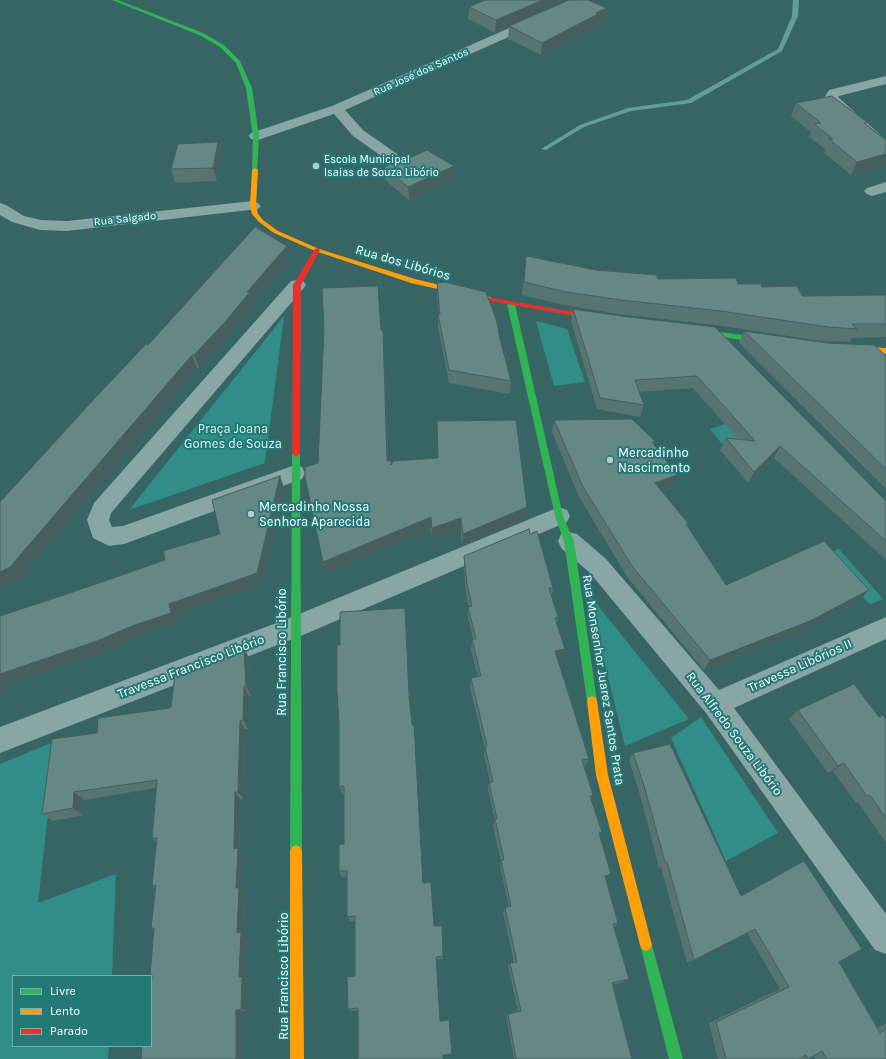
<!DOCTYPE html>
<html>
<head>
<meta charset="utf-8">
<style>
	body { margin:0 }
	#map { position:relative; width:886px; height:1059px; overflow:hidden; background:#376564; font-family:Karla,sans-serif }
	canvas { display:block }
	.legend { position:absolute; left:12px; top:975px; width:140px; height:72px; box-sizing:border-box; background:#237976; border:1px solid #7bafad; margin:0; padding:5px 7px; list-style:none; font-size:12px; color:#fff }
	.legend li { display:flex; align-items:center; gap:8px; height:20px }
	.legend b { width:20px; border:1px solid #7bafad }
</style>
</head>
<body>
<div id="map">
<canvas width="886" height="1059"></canvas>
<ul class="legend">
<li><b style="height:5px;background:#30b455"></b>Livre</li>
<li><b style="height:5px;background:#ff9f0a"></b>Lento</li>
<li><b style="height:5px;background:#e5322d"></b>Parado</li>
</ul>
</div>
<script>
const c = document.querySelector('canvas').getContext('2d');
c.lineJoin = 'round';
function fill(path, color) {
  c.fillStyle = color;
  c.fill(path, 'evenodd');
}
function toPath(rows) {
  const path = new Path2D();
  for (const r of rows) {
    path.moveTo(r[0], r[1]);
    for (let i = 2; i < r.length; i += 2) path.lineTo(r[i], r[i + 1]);
  }
  return path;
}
function strokePath(path, color, width, dash) {
  c.strokeStyle = color;
  c.lineWidth = width;
  c.lineCap = dash ? 'butt' : 'round';
  c.setLineDash(dash || []);
  c.stroke(path);
}
function write(font, color, halo, rows, align = 'center') {
  c.font = font + ' Karla,sans-serif';
  c.lineWidth = 4;
  c.setLineDash([]);
  c.textBaseline = 'middle';
  c.strokeStyle = halo;
  c.fillStyle = color;
  for (const [text, x, y, turn = 0] of rows) {
    c.save();
    c.translate(x, y);
    c.rotate((+turn || 0) * Math.PI / 180);
    c.textAlign = isNaN(turn) ? turn : align;
    if (halo) c.strokeText(text, 0, 0);
    c.fillText(text, 0, 0);
    c.restore();
  }
}
fill(toPath([
	[284,316,265,463,129,510],
	[536,321,567,329,585,382,554,386],
	[762,412,775,427,722,444,710,429],
	[839,549,883,599,870,605,825,555],
	[587,592,689,719,625,746],
	[701,717,778,833,726,861,671,738],
	[56,741,38,903,116,874,112,976,13,976,13,1046,109,1046,108,1059,0,1059,0,764]
]), '#318d88');
fill(toPath([
	[793,0,799,0,798,16,782,51,691,103,631,111,584,127,546,150,541,149,580,125,628,108,687,100,778,49,792,16,793,0]
]), '#609e9c');
fill(toPath([
	[573,0,589,0,587,2,345,110,363,130,397,154,399,157,397,160,392,161,387,160,353,136,334,114,261,139,256,140,251,139,249,136,251,133,332,106,573,0],
	[886,76,886,84,839,96,838,97,886,140,886,152,881,151,824,98,829,90,886,76],
	[886,182,886,192,872,196,867,194,864,191,867,188,886,182],
	[253,201,258,203,261,206,258,209,67,231,40,230,12,222,0,215,0,203,6,205,24,216,41,220,67,221,253,201],
	[297,280,303,281,306,285,303,289,111,513,109,520,112,527,123,526,295,465,302,467,305,473,302,479,124,544,109,546,93,538,87,520,94,503,291,281,297,280],
	[559,507,567,510,570,516,567,522,303,635,0,753,0,727,287,619,559,507],
	[569,532,577,534,606,559,719,690,886,617,886,639,734,708,886,914,886,954,875,950,706,713,590,573,561,548,558,541,561,534,569,532]
]), '#87a6a5');
fill(toPath([
	[112,0,118,0,203,33,224,45,240,61,252,88,259,136,257,171,252,170,253,136,246,88,236,63,220,47,199,35,112,0],
	[508,302,514,302,515,304,563,516,574,541,597,701,596,704,592,706,588,704,587,701,564,541,555,516,507,304,508,302],
	[690,328,771,339,775,342,771,345,693,332,690,332,690,328],
	[296,451,300,454,302,851,300,855,296,857,292,855,290,851,292,454,296,451],
	[646,939,650,941,652,945,683,1059,669,1059,640,945,642,941,646,939]
]), '#30b455');
fill(toPath([
	[255,168,258,170,256,206,258,214,263,220,278,231,319,249,415,279,490,297,494,299,490,301,411,283,315,251,274,233,259,222,252,214,250,206,252,170,255,168],
	[849,346,886,348,886,354,846,351,845,349,849,346],
	[592,696,596,698,597,701,608,775,652,945,650,949,646,951,642,949,640,945,596,775,587,701,588,698,592,696],
	[296,845,300,847,302,851,304,1059,290,1059,290,851,292,847,296,845]
]), '#ff9f0a');
fill(toPath([
	[317,248,320,250,301,285,300,454,296,457,292,454,293,285,314,250,317,248],
	[487,297,603,317,607,319,603,321,490,301,487,301,487,297]
]), '#e5322d');
fill(toPath([
	[469,7,607,8,605,20,597,24,597,27,541,55,508,39,509,27,495,33,468,19],
	[796,103,867,122,866,124,886,140,851,175,824,153,825,149,809,137,811,132,791,116],
	[218,142,222,155,217,181,175,183,171,169],
	[412,157,454,166,454,179,409,200,385,180,384,167],
	[526,256,596,270,658,279,738,284,762,287,802,296,886,295,886,337,852,338,850,342,821,341,716,325,618,314,564,305,522,295],
	[290,259,252,303,253,305,229,335,199,368,197,368,20,578,148,345],
	[437,283,499,331,499,336,511,381,510,394,449,383,438,327,438,314,439,314,437,296],
	[573,309,621,316,886,501,886,560,774,458,748,483,720,450,726,438,738,439,693,388,639,392,644,405,640,417,597,409,571,321],
	[382,330,383,330,384,343,388,461,391,465,527,507,525,519,462,545,461,530,432,540,431,529,326,573,323,562,318,463],
	[744,331,886,356,886,489,739,343],
	[554,420,655,441,654,445,672,487,661,491,688,523,687,526,726,585,869,590,859,601,801,631,704,670,628,578,579,497,552,432],
	[530,534,553,588,552,595,558,617,557,624,562,660,558,660,589,759,585,767,584,767,593,795,591,799,600,836,611,874,606,880,618,923,614,927,629,979,623,982,613,985,632,1059,514,1059,506,1015,508,1014,518,1011,508,966,510,963,514,962,503,913,505,908,509,907,500,866,501,861,493,826,495,820,488,790,489,783,490,782,484,755,485,749,470,688,471,678,478,677,471,650,472,639,473,639,468,618,468,607,469,607,466,595,464,568,464,556],
	[405,608,410,705,423,883,434,926,442,926,443,959,436,960,440,1021,451,1054,443,1055,358,1010,351,1011,348,1009,355,976,355,921,350,921,347,917,347,877,342,877,339,871,344,844,344,794,342,794,339,787],
	[249,658,251,695,249,696,248,729,245,729,244,799,241,800,239,850,243,854,242,890,245,893,244,934,247,937,245,978,248,979,247,1011,243,1011,242,1059,141,1059,151,1046,152,976,150,975,154,930,151,928,155,888,152,886,156,842,152,838,156,788,84,800,83,815,53,821,42,814,97,733,170,708],
	[798,710,879,717,886,720,886,843,858,802,856,803,833,771,828,773,789,719],
	[633,753,741,896,839,962,878,1028,886,1023,886,1059,815,1059,814,1056,808,1059,718,1059,709,1023,780,989,747,933,687,963,661,867,659,868,640,795,629,760]
]), '#577473');
fill(toPath([
	[543,0,563,0,563,3,495,33,496,20],
	[607,8,605,20,597,24,597,27,541,55,542,43],
	[218,142,222,155,217,181,213,168],
	[886,154,886,166,851,175,857,162],
	[454,166,454,179,409,200,408,187],
	[287,246,290,259,252,303,253,305,229,335,199,368,194,355,247,292],
	[383,330,384,343,388,474,387,461],
	[192,355,197,368,20,578,0,588,0,572],
	[780,446,774,458,748,483,754,472],
	[677,475,672,487,650,495,655,483],
	[280,476,284,488,261,584,175,615,177,624,140,636,106,651,4,686,5,690,0,692,0,674,132,626,169,604],
	[527,507,525,519,462,545,463,534],
	[431,517,431,529,326,573,323,562],
	[461,518,461,530,432,540,432,528],
	[869,590,859,601,801,631,704,670,710,660],
	[244,648,249,658,251,695,246,686],
	[565,649,562,660,552,661,555,651],
	[244,686,249,696,248,729,243,720],
	[240,721,245,729,244,799,238,792],
	[844,763,833,771,828,773,838,766],
	[74,792,84,800,83,815,73,808],
	[235,792,241,800,239,850,243,854,242,890,245,893,244,934,247,937,245,978,248,979,247,1011,241,1009,239,977,236,888,234,849],
	[611,874,607,880,600,881,605,876],
	[236,1010,243,1011,242,1059,236,1059]
]), '#475e5e');
const building = toPath([
	[485,0,543,0,496,20,469,7,485,0],
	[569,0,588,0,607,8,596,13,598,14,542,43,509,26,569,0],
	[832,96,867,122,864,123,886,140,886,154,857,162,829,139,833,139,814,124,821,123,796,103,832,96],
	[218,142,213,168,171,169,178,144,218,142],
	[427,150,454,166,408,187,384,167,410,156,412,157,427,150],
	[255,227,287,246,247,292,250,292,225,322,194,355,192,355,10,567,0,572,0,502,94,399,146,344,148,345,255,227],
	[526,256,596,270,656,275,658,279,736,278,738,284,761,284,762,287,797,286,802,296,886,295,886,324,852,324,857,329,828,327,721,311,621,300,566,292,524,282,526,256],
	[445,282,486,292,495,316,499,331,498,331,511,381,449,370,438,314,440,314,437,283,445,282],
	[378,286,381,330,383,330,387,461,391,461,391,465,393,461,438,458,437,421,516,420,527,507,463,534,461,518,432,528,431,517,323,562,305,477,305,467,318,463,324,330,322,288,378,286],
	[573,309,621,316,715,327,886,501,886,541,780,446,754,472,726,438,755,441,697,376,635,380,644,405,600,398,573,309],
	[744,331,827,343,874,345,886,356,886,469,744,331],
	[632,419,655,441,652,442,677,475,655,483,688,523,686,524,726,585,824,541,869,590,810,621,710,660,632,566,582,485,554,420,632,419],
	[280,476,257,573,169,604,171,613,132,626,97,641,0,674,0,616,67,594,165,560,163,551,220,534,212,500,280,476],
	[529,529,530,534,537,531,553,588,549,588,558,617,555,618,565,649,555,651,589,759,582,760,593,795,590,796,602,832,599,833,611,874,605,876,618,923,613,924,629,979,612,983,632,1059,516,1059,508,1014,521,1011,510,963,517,962,505,908,511,906,501,860,504,860,495,819,497,819,489,783,493,782,485,747,487,746,471,678,481,676,472,639,476,639,468,607,472,606,467,584,464,556,529,529],
	[405,608,409,696,412,725,414,725,423,883,431,882,434,926,442,926,443,956,436,957,440,1021,449,1020,452,1054,443,1055,443,1059,358,1059,358,1008,348,1009,347,977,355,976,355,916,347,917,347,871,339,871,339,845,344,844,344,786,339,787,339,723,337,691,337,645,340,645,340,612,405,608],
	[244,648,246,686,244,686,243,720,240,721,238,792,235,792,234,849,238,848,236,888,239,888,237,933,241,932,239,977,242,976,241,1009,236,1010,236,1059,141,1059,142,1046,151,1046,151,992,152,975,150,975,154,928,151,928,156,885,152,886,157,838,152,838,157,780,74,792,73,808,42,814,52,739,97,733,98,718,170,708,171,707,175,674,244,648],
	[854,684,879,717,883,715,886,720,886,818,870,795,867,796,844,763,838,766,798,710,854,684],
	[670,744,741,896,804,861,862,949,839,962,880,1033,886,1029,886,1059,827,1059,822,1051,808,1059,806,1055,799,1059,726,1059,716,1022,789,987,755,929,694,960,667,862,665,862,645,789,633,753,670,744]
]);
fill(building, '#658786');
strokePath(building, '#475e5e', 1);
for (const [x, y, r, color] of [
	[316,166,4,"#b9c9c9"],
	[610,460,4,"#b9c9c9"],
	[251,514,4,"#b9c9c9"]
]) {
  const dot = new Path2D();
  dot.arc(x, y, r, 0, 2 * Math.PI);
  c.fillStyle = color;
  c.fill(dot);
  strokePath(dot, '#237976', 1.5);
}
write('11px', '#fff', '#237976', [
	["Rua José dos Santos",421,72,-24],
	["Rua Salgado",125,219,-6]
]);
write('11px', '#fff', '#237976', [
	["Escola Municipal",324,160],
	["Isaias de Souza Libório",324,173]
], 'left');
write('13px', '#fff', '#237976', [
	["Rua dos Libórios",403,263,16],
	["Rua Francisco Libório",282,652,-90],
	["Travessa Libórios II",800,666,-24],
	["Travessa Francisco Libório",191,667,-21],
	["Rua Monsenhor Juarez Santos Prata",603,680,81],
	["Rua Alfredo Souza Libório",734,734,53],
	["Rua Francisco Libório",284,976,-90]
]);
write('13px', '#d5f7f4', '#237976', [
	["Praça Joana",233,429],
	["Gomes de Souza",233,444]
]);
write('13px', '#fff', '#237976', [
	["Mercadinho",618,453],
	["Nascimento",618,468],
	["Mercadinho Nossa",259,507],
	["Senhora Aparecida",259,522]
], 'left');
</script>
</body>
</html>
